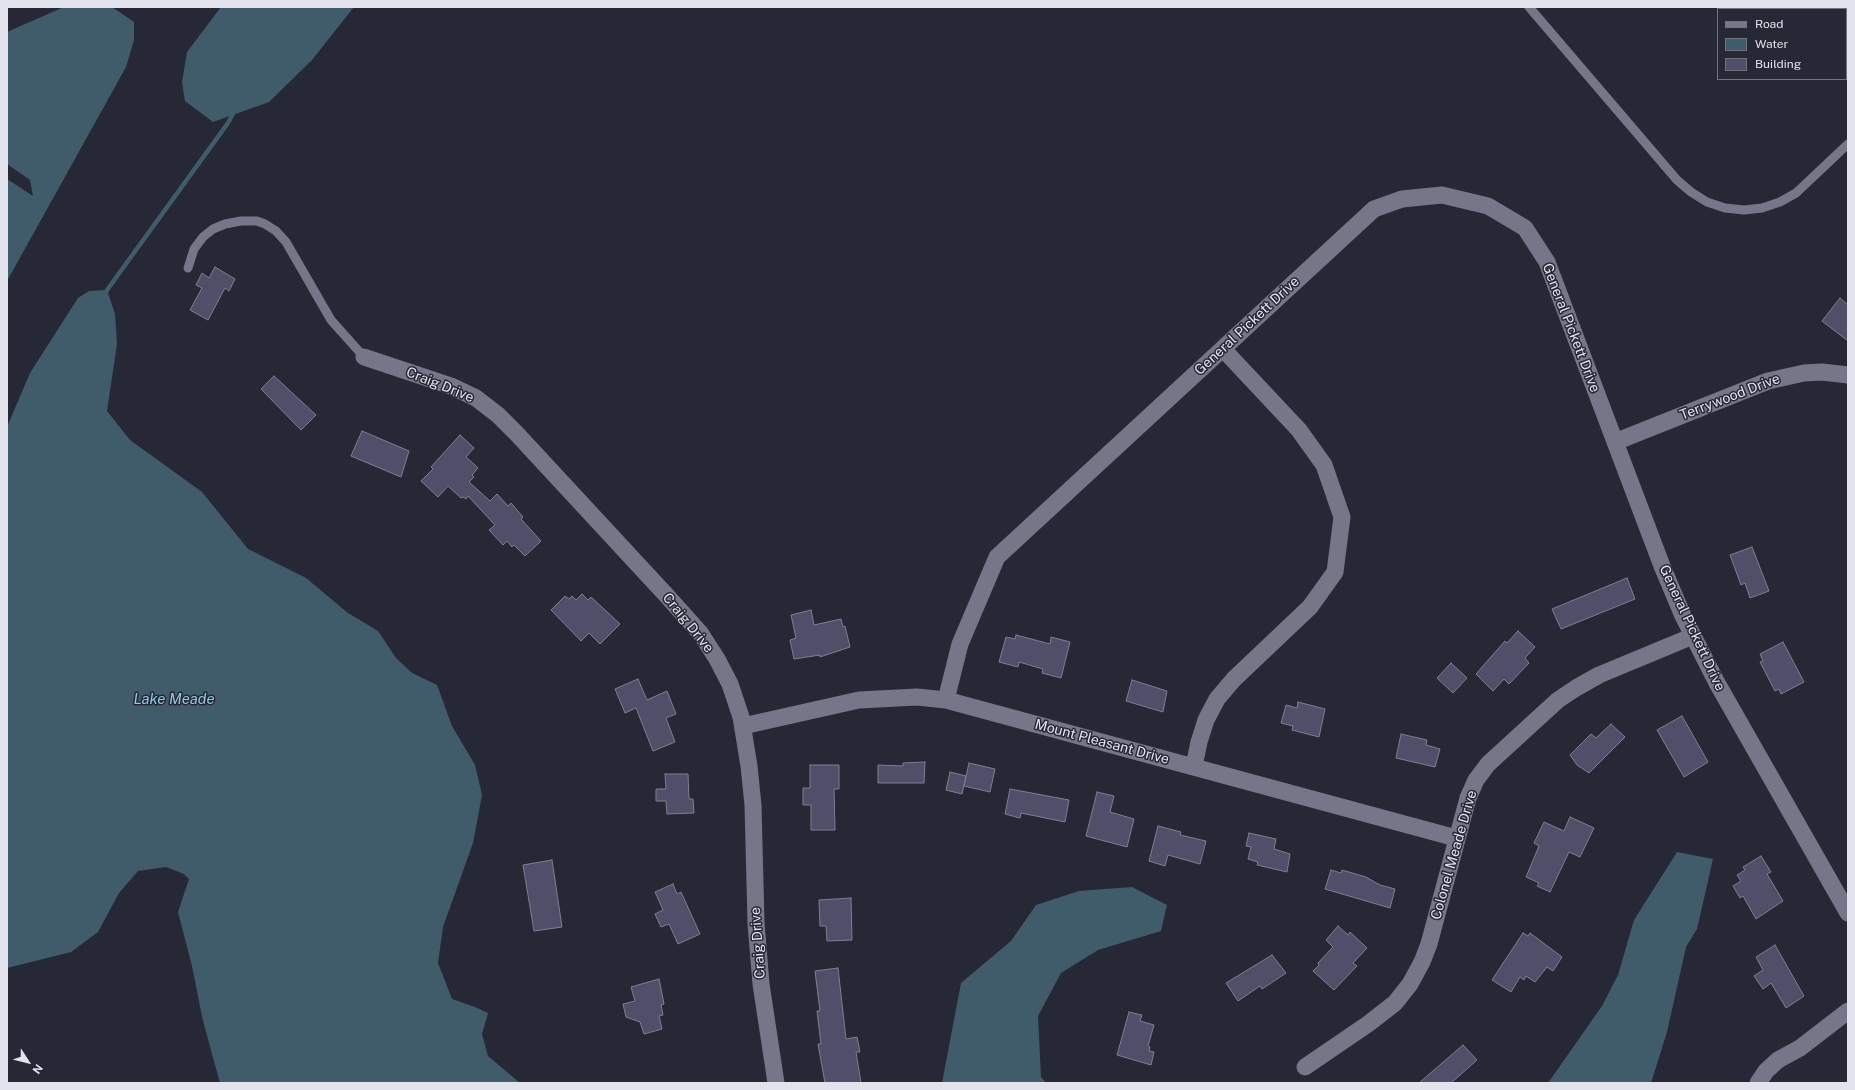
<!DOCTYPE html>
<html>
<head>
<meta charset="utf-8">
<style>
	body { margin:0 }
	#map { position:relative; width:1855px; height:1090px; overflow:hidden; background:#272836; font-family:"Public Sans",sans-serif }
	canvas { display:block }
	.frame { position:absolute; inset:0; border:8px solid #e2e3ec; pointer-events:none }
	.legend { position:absolute; left:1717px; top:8px; width:130px; height:72px; box-sizing:border-box; background:#272836; border:1px solid #72737f; margin:0; padding:5px 7px; list-style:none; font-size:12px; color:#e2e3ec }
	.legend li { display:flex; align-items:center; gap:8px; height:20px }
	.legend b { width:20px; border:1px solid #72737f }
	.north { position:absolute; left:8px; top:1042px; width:40px; height:40px; -webkit-text-stroke:3px #272836; paint-order:stroke; rotate:126deg; font-size:11px; font-weight:700; line-height:16px; text-align:center; color:#e2e3ec }
	.north::after { content:''; display:block; margin:auto; width:14px; height:18px; background:#e2e3ec; clip-path:polygon(50% 0,100% 100%,50% 72%,0 100%) }
</style>
</head>
<body>
<div id="map">
<canvas width="1855" height="1090"></canvas>
<div class="frame"></div>
<ul class="legend">
<li><b style="height:5px;background:#757788"></b>Road</li>
<li><b style="height:11px;background:#405c6b"></b>Water</li>
<li><b style="height:11px;background:#4f4f69"></b>Building</li>
</ul>
<div class="north">N</div>
</div>
<script>
const c = document.querySelector('canvas').getContext('2d');
c.lineJoin = 'round';
function fill(path, color) {
  c.fillStyle = color;
  c.fill(path, 'evenodd');
}
function toPath(rows) {
  const path = new Path2D();
  for (const r of rows) {
    path.moveTo(r[0], r[1]);
    for (let i = 2; i < r.length; i += 2) path.lineTo(r[i], r[i + 1]);
  }
  return path;
}
function strokePath(path, color, width, dash) {
  c.strokeStyle = color;
  c.lineWidth = width;
  c.lineCap = dash ? 'butt' : 'round';
  c.setLineDash(dash || []);
  c.stroke(path);
}
function write(font, color, halo, rows, align = 'center') {
  c.font = font + ' "Public Sans",sans-serif';
  c.lineWidth = 3;
  c.setLineDash([]);
  c.textBaseline = 'middle';
  c.strokeStyle = halo;
  c.fillStyle = color;
  for (const [text, x, y, turn = 0] of rows) {
    c.save();
    c.translate(x, y);
    c.rotate((+turn || 0) * Math.PI / 180);
    c.textAlign = isNaN(turn) ? turn : align;
    if (halo) c.strokeText(text, 0, 0);
    c.fillText(text, 0, 0);
    c.restore();
  }
}
fill(toPath([
	[64,7,112,7,134,22,134,40,126,67,7,281,7,179,33,196,30,180,7,164,7,32],
	[221,7,354,7,312,60,269,102,213,122,185,101,182,82,187,52],
	[1720,7,1848,7,1848,54,1846,55,1846,9,1723,9],
	[107,290,115,314,117,344,107,411,130,440,202,492,248,549,306,578,348,613,378,631,396,658,412,673,437,685,452,726,475,765,482,795,473,843,443,927,438,963,452,999,475,1007,488,1013,482,1034,488,1056,520,1083,220,1083,203,1021,192,966,178,912,189,879,184,874,166,867,138,871,119,893,98,932,71,952,7,968,7,427,30,373,78,298,89,291],
	[1677,852,1713,859,1697,929,1686,947,1667,1032,1651,1083,1548,1083,1602,1006,1618,975,1634,920],
	[1132,887,1167,905,1161,931,1098,950,1061,973,1038,1016,1041,1077,1046,1083,942,1083,961,983,1011,941,1036,905,1079,891]
]), '#405c6b');
strokePath(toPath([
	[105,295,107,290,228,123,235,110]
]), '#405c6b', 4.5);
const building = toPath([
	[215,267,235,279,229,291,225,288,208,320,190,310,202,288,196,285,202,273,209,278,215,267],
	[1840,298,1848,305,1848,341,1822,321,1840,298],
	[274,376,316,415,301,430,261,389,274,376],
	[362,431,409,451,401,477,351,456,362,431],
	[460,435,474,448,466,457,478,468,472,475,474,477,469,482,490,501,497,494,508,506,511,503,523,517,521,519,541,541,525,556,514,545,512,547,507,541,503,545,489,530,495,525,468,496,466,499,463,497,461,498,448,486,438,497,421,481,433,469,431,467,460,435],
	[1752,547,1769,591,1750,598,1745,583,1741,585,1730,555,1752,547],
	[1627,578,1635,599,1561,629,1552,609,1627,578],
	[582,594,588,600,591,597,620,624,600,644,589,633,581,641,551,610,565,596,569,599,572,596,576,600,582,594],
	[811,610,814,625,841,619,843,627,845,626,850,647,820,657,820,655,794,659,790,640,796,638,791,615,811,610],
	[1518,631,1535,647,1525,658,1529,663,1509,684,1504,679,1493,691,1476,674,1505,641,1507,643,1518,631],
	[1016,635,1050,644,1051,637,1070,642,1061,678,1042,673,1043,669,1019,662,1018,667,999,662,1006,637,1015,639,1016,635],
	[1783,642,1804,682,1781,694,1779,689,1775,691,1760,662,1763,661,1760,654,1783,642],
	[1451,663,1467,678,1453,693,1437,678,1451,663],
	[638,679,647,700,667,691,676,714,666,718,675,742,653,751,636,708,625,713,615,689,638,679],
	[1132,680,1167,691,1163,712,1126,701,1132,680],
	[1298,702,1325,709,1319,737,1292,730,1293,726,1281,723,1286,705,1297,708,1298,702],
	[1682,716,1708,762,1684,777,1657,730,1682,716],
	[1611,724,1625,737,1589,773,1577,765,1570,755,1591,734,1596,738,1611,724],
	[1401,734,1427,740,1426,745,1440,749,1435,767,1396,758,1401,734],
	[925,762,924,783,878,783,878,765,903,766,903,763,925,762],
	[969,763,995,769,990,792,964,786,969,763],
	[810,765,839,765,839,789,834,789,835,830,811,830,811,805,803,805,803,788,810,788,810,765],
	[950,772,966,776,962,794,946,790,950,772],
	[665,774,688,774,689,799,693,799,694,813,667,814,666,801,656,801,656,789,666,789,665,774],
	[1010,789,1069,800,1065,822,1021,813,1020,818,1005,814,1010,789],
	[1097,792,1114,796,1110,812,1134,819,1127,847,1086,836,1097,792],
	[1570,817,1594,828,1580,857,1569,852,1550,892,1537,886,1539,883,1526,877,1539,846,1534,843,1544,822,1564,831,1570,817],
	[1158,826,1181,832,1180,835,1206,841,1200,864,1168,855,1165,866,1149,861,1158,826],
	[1249,833,1276,839,1274,849,1290,854,1287,872,1257,865,1258,862,1248,859,1251,847,1246,846,1249,833],
	[1761,856,1771,872,1767,874,1783,901,1756,919,1743,896,1740,898,1733,886,1741,881,1737,875,1745,870,1743,867,1761,856],
	[552,860,562,927,534,931,523,865,552,860],
	[1331,870,1341,873,1342,870,1366,877,1380,885,1395,889,1390,908,1325,889,1331,870],
	[673,884,677,894,681,892,700,934,678,944,669,924,661,927,655,914,663,910,655,892,673,884],
	[851,898,852,940,827,941,826,926,820,926,819,900,851,898],
	[1338,926,1348,935,1350,932,1367,948,1353,963,1357,966,1334,990,1313,971,1319,965,1318,963,1333,947,1326,940,1338,926],
	[1523,933,1528,936,1530,933,1562,957,1553,971,1547,967,1535,982,1526,976,1524,980,1520,977,1511,992,1492,980,1523,933],
	[1775,945,1804,996,1786,1008,1771,983,1763,989,1754,976,1763,970,1756,957,1775,945],
	[1272,955,1286,973,1262,989,1260,986,1238,1001,1226,983,1272,955],
	[838,968,846,1039,857,1037,860,1052,856,1052,861,1083,825,1083,818,1044,821,1044,817,1011,820,1011,815,971,838,968],
	[659,979,664,1004,661,1005,663,1015,659,1016,662,1029,644,1034,640,1022,626,1017,623,1004,635,1001,631,987,659,979],
	[1129,1012,1142,1015,1140,1021,1154,1025,1148,1046,1150,1047,1149,1051,1154,1052,1151,1065,1117,1055,1129,1012],
	[1463,1045,1477,1060,1451,1083,1419,1083,1463,1045]
]);
fill(building, '#4f4f69');
strokePath(building, '#7e7f8f', 1);
strokePath(toPath([
	[1529,7,1677,180,1691,192,1707,202,1725,208,1744,210,1762,208,1780,202,1796,193,1848,144],
	[188,268,194,249,203,237,213,229,225,224,241,221,257,221,265,224,276,231,286,242,331,320,364,357]
]), '#757788', 9);
strokePath(toPath([
	[364,357,451,386,476,398,498,415,517,434,668,597,701,634,717,659,730,684,741,717,749,766,753,805,756,923,761,984,776,1083],
	[1615,442,1768,381,1804,373,1822,372,1848,375],
	[946,700,960,644,997,557,1374,209,1402,199,1442,195,1488,206,1525,228,1547,262,1662,566,1683,616,1717,683,1848,913],
	[743,726,859,700,917,697,946,700,1456,838],
	[1194,766,1199,742,1206,720,1217,699,1234,679,1310,607,1335,572,1342,517,1324,465,1299,430,1223,349],
	[1305,1067,1368,1024,1395,1003,1410,984,1422,962,1429,944,1468,798,1476,780,1488,764,1558,700,1576,688,1599,675,1693,636],
	[1758,1083,1766,1071,1778,1060,1800,1048,1848,1011]
]), '#757788', 17);
write('14px', '#e2e3ec', '#272836', [
	["General Pickett Drive",1247,326,-43],
	["General Pickett Drive",1571,328,69],
	["Craig Drive",440,385,22],
	["Terrywood Drive",1730,397,-21],
	["Craig Drive",688,623,51],
	["General Pickett Drive",1692,628,65],
	["Mount Pleasant Drive",1102,742,15],
	["Colonel Meade Drive",1454,855,-74],
	["Craig Drive",758,943,-94]
]);
write('italic 15px', '#91c9e7', '#272836', [
	["Lake Meade",174,699]
]);
</script>
</body>
</html>
